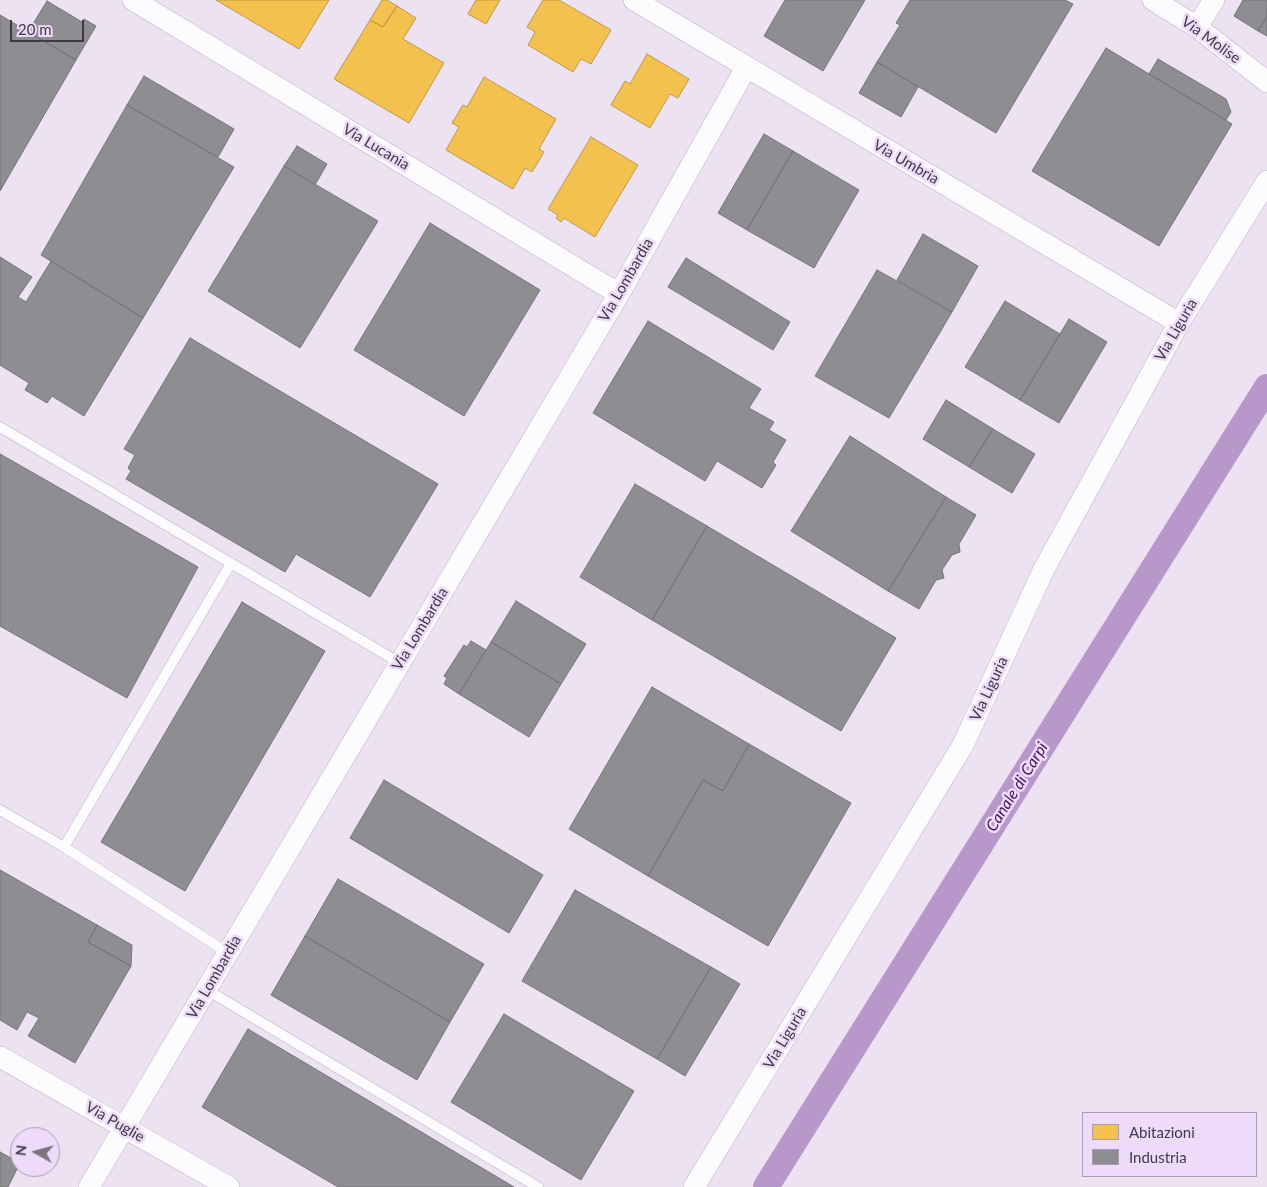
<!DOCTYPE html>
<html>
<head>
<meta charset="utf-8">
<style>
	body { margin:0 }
	#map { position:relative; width:1267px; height:1187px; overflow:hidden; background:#ece2f2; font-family:Lato,sans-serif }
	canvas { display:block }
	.legend { position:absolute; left:1082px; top:1112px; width:175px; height:65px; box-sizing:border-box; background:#eedbf9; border:1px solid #a89ab1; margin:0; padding:6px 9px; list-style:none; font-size:15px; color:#403945 }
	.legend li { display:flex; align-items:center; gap:10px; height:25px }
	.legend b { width:25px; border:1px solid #a89ab1 }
	.north { position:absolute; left:10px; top:1127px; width:50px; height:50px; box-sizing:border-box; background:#eedbf9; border:1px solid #a89ab1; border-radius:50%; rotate:277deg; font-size:14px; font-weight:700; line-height:20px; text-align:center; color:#403945 }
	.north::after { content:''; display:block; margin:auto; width:18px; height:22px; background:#7c7482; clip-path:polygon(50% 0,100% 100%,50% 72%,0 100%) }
	.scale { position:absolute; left:10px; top:20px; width:74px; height:22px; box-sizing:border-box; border:2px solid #403945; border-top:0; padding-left:6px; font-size:15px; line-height:18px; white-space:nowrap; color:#403945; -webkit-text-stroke:4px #eedbf9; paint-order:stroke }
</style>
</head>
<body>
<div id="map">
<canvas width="1267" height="1187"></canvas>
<ul class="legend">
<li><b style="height:14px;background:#f2c14e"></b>Abitazioni</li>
<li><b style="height:14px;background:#8d8d92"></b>Industria</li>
</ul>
<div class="north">N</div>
<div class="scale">20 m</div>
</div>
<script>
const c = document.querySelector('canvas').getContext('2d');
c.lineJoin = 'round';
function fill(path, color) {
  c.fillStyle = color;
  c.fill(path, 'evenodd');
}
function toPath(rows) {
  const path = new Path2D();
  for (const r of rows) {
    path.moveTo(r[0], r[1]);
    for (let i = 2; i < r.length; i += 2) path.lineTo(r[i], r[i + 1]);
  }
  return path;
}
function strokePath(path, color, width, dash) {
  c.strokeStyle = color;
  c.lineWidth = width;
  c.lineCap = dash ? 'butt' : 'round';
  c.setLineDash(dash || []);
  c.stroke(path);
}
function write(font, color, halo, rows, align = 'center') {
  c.font = font + ' Lato,sans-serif';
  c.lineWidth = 5;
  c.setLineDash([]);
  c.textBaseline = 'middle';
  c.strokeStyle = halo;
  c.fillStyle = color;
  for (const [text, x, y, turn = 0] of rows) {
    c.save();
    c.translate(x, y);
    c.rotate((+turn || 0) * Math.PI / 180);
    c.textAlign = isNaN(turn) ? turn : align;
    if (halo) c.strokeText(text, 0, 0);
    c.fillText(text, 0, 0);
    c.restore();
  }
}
const homes = toPath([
	[216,0,329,0,299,49,216,0],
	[382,0,387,0,397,6,383,27,370,20,382,0],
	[476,0,500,0,486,24,468,14,476,0],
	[543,0,559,0,611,30,591,64,581,59,573,72,528,45,535,32,527,27,543,0],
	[397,6,416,18,403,39,444,63,409,123,334,79,370,20,383,27,397,6],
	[647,54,689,79,678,98,670,94,650,128,611,105,625,81,630,84,647,54],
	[484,77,556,119,539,149,544,152,532,172,525,168,513,189,446,150,459,127,452,123,463,105,467,107,484,77],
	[591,137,638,165,595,237,564,218,561,222,556,218,558,215,548,209,591,137]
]);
fill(homes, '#f2c14e');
strokePath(homes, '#bd984b', 1);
const industry = toPath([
	[785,0,865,0,823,71,764,36,785,0],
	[910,0,1065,0,1073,4,996,133,877,62,900,25,896,23,910,0],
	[1243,0,1267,0,1267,16,1258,31,1234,16,1243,0],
	[47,1,82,22,84,19,96,26,76,60,28,32,47,1],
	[0,15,76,60,0,191,0,15],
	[1267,16,1267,36,1258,31,1267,16],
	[1106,48,1232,124,1159,246,1032,171,1106,48],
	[1158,59,1226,99,1231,112,1226,120,1149,74,1158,59],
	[877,62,918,87,901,117,859,93,877,62],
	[144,76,234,129,218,157,127,105,144,76],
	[127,105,234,167,143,318,41,255,127,105],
	[764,134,793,151,747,230,718,213,764,134],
	[297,146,327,164,315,185,284,166,297,146],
	[793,151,859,190,814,268,747,230,793,151],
	[284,166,378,221,300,348,208,291,284,166],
	[430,223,540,290,464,416,354,350,430,223],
	[923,234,978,266,952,312,897,280,923,234],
	[0,257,32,277,18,297,26,302,51,261,143,318,84,416,52,396,47,403,25,390,29,383,0,365,0,257],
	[686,258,790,322,773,350,668,287,686,258],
	[877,270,952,312,889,418,815,376,877,270],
	[1005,301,1060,334,1020,400,965,367,1005,301],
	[1069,319,1107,342,1059,423,1020,400,1069,319],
	[648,321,761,389,749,408,774,422,769,430,786,440,773,462,776,465,762,488,717,461,705,481,593,413,648,321],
	[190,338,438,484,370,597,296,554,285,572,126,479,131,471,128,468,135,455,124,449,190,338],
	[946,400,993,429,969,467,923,439,946,400],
	[993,429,1035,454,1012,493,969,467,993,429],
	[850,436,946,497,888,591,791,531,850,436],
	[0,454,198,567,127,698,0,626,0,454],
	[635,484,707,526,652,620,580,577,635,484],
	[946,497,976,515,959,544,960,552,952,555,942,570,944,578,936,580,919,609,888,591,946,497],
	[707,526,896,638,841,731,652,620,707,526],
	[516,601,586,644,561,684,491,642,516,601],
	[242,602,325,651,185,891,101,842,242,602],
	[471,641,486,650,459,694,444,684,447,678,444,676,464,645,467,647,471,641],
	[491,642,561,684,529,737,459,694,491,642],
	[652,687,749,744,723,791,703,780,648,876,569,829,652,687],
	[749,744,851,803,768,946,648,876,703,780,723,791,749,744],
	[384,780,543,875,509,933,350,838,384,780],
	[0,870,97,925,88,942,131,966,75,1063,28,1036,39,1018,27,1012,17,1030,0,1020,0,870],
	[338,879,484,964,450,1022,305,936,338,879],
	[575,890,711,967,657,1059,522,981,575,890],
	[97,925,132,945,131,966,88,942,97,925],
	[305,936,450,1022,417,1080,271,995,305,936],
	[711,967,740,984,685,1076,657,1059,711,967],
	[504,1014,634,1091,581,1180,451,1102,504,1014],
	[248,1029,514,1187,338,1187,202,1107,248,1029],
	[0,1152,20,1163,8,1187,0,1187,0,1152]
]);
fill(industry, '#8d8d92');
strokePath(industry, '#76747b', 1);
strokePath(toPath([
	[766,1187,1267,387]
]), '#b898cb', 26);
const service = toPath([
	[0,427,400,663],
	[0,810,64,847,228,953],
	[64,847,231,563],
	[207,990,538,1187]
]);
const minor = toPath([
	[133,0,619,294],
	[634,0,1179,323],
	[1153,0,1197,27,1267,82],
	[1197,27,1214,0],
	[0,1057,229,1187],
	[89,1187,619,294,746,68],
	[694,1187,963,745,1044,569,1179,323,1267,181]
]);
strokePath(service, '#bcb4c1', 11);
strokePath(minor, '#bcb4c1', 22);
strokePath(service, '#fcfbfd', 10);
strokePath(minor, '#fcfbfd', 21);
write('15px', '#403945', '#eedbf9', [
	["Via Molise",1211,40,36],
	["Via Lucania",376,147,31],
	["Via Umbria",906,162,30],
	["Via Lombardia",626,280,-60],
	["Via Liguria",1176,330,-60],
	["Via Lombardia",420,629,-59],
	["Via Liguria",989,689,-65],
	["Via Lombardia",214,977,-60],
	["Via Liguria",785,1038,-59],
	["Via Puglie",115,1122,30]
]);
write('italic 16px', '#491162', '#eedbf9', [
	["Canale di Carpi",1017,787,-58]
]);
</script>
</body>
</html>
